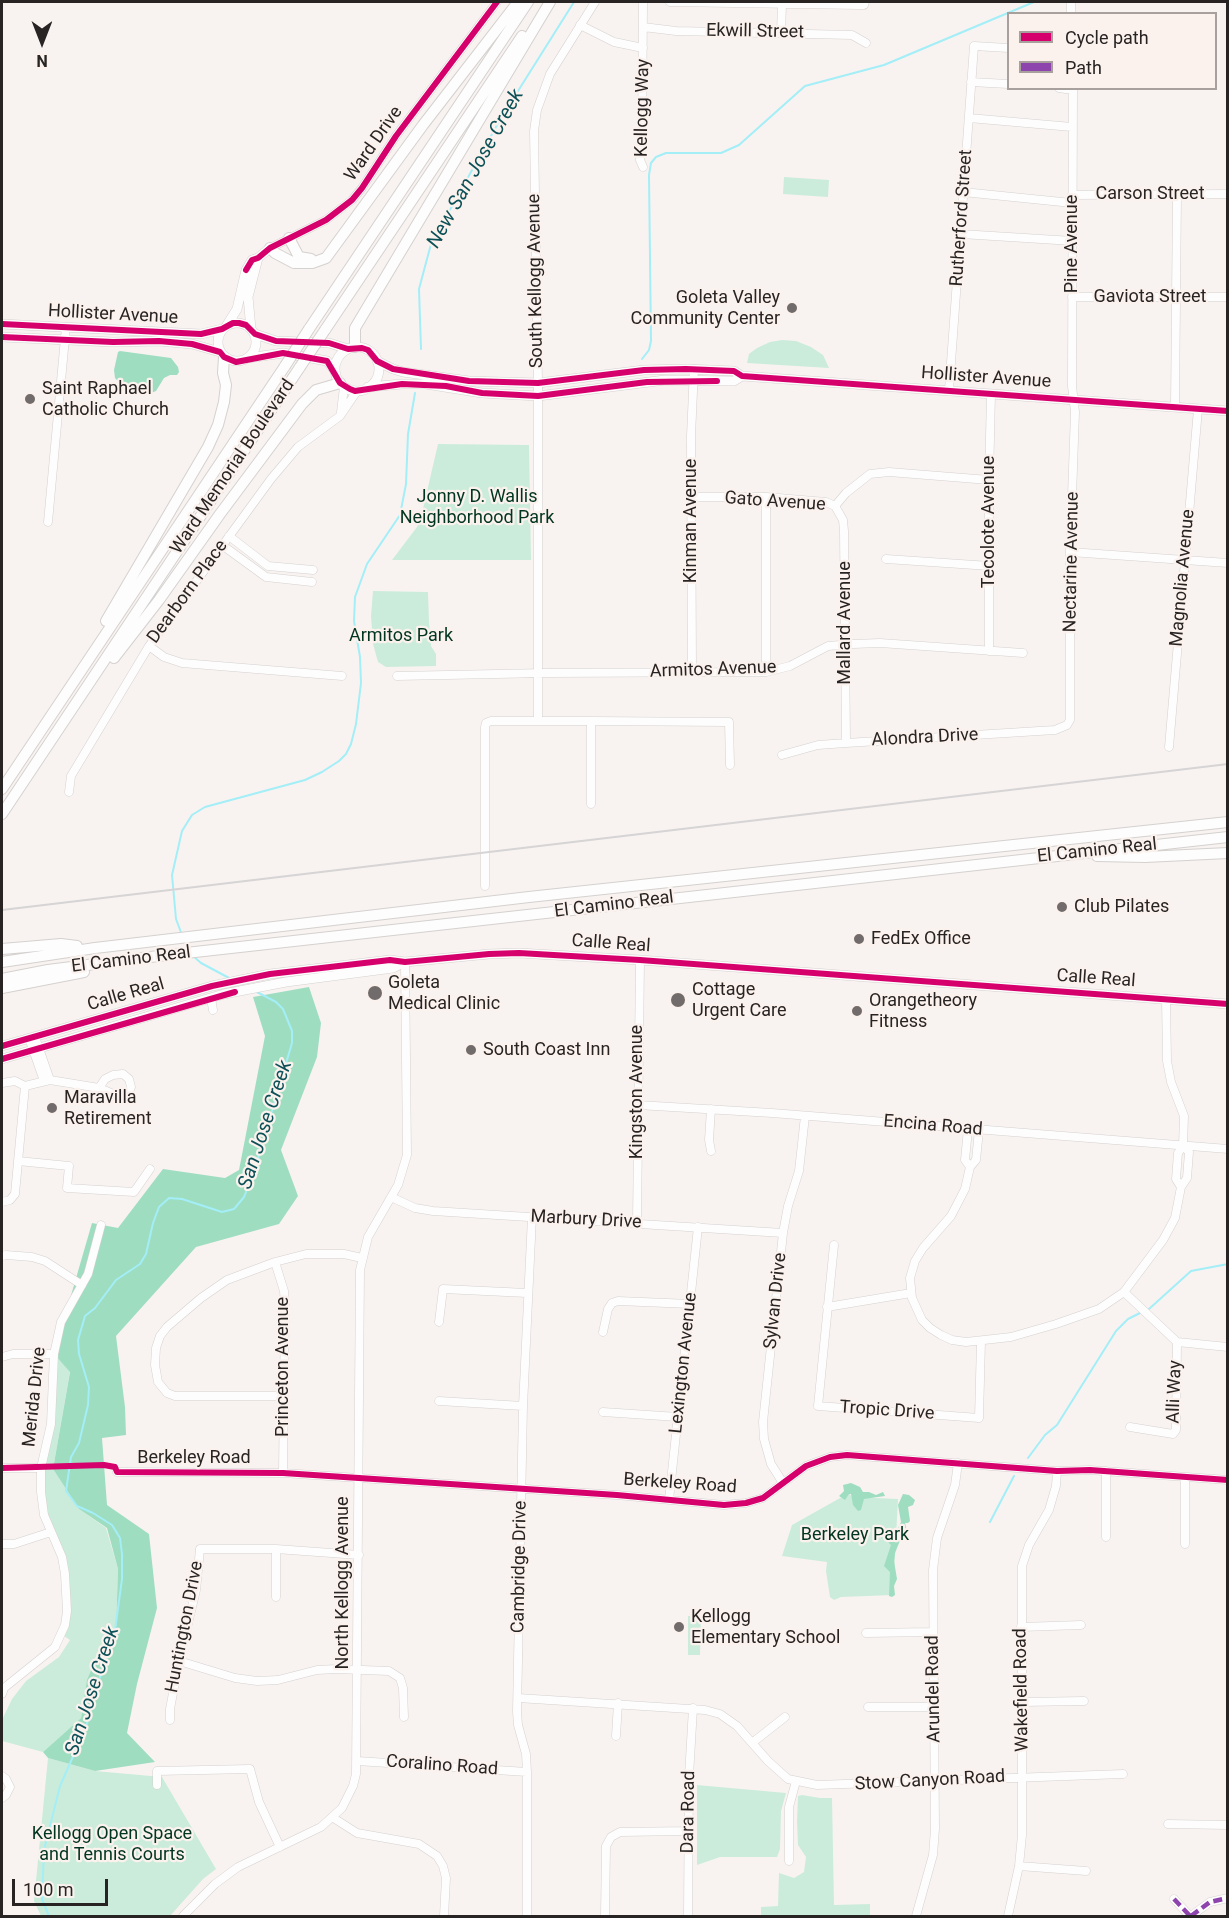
<!DOCTYPE html>
<html>
<head>
<meta charset="utf-8">
<style>
	body { margin:0 }
	#map { position:relative; width:1229px; height:1918px; overflow:hidden; background:#f8f3f1; font-family:Roboto,sans-serif }
	canvas { display:block }
	.frame { position:absolute; inset:0; border:3px solid #282423; pointer-events:none }
	.legend { position:absolute; left:1007px; top:12px; width:210px; height:78px; box-sizing:border-box; background:#fbf2ee; border:2px solid #a7a09d; margin:0; padding:8px 10px; list-style:none; font-size:18px; color:#282423 }
	.legend li { display:flex; align-items:center; gap:12px; height:30px }
	.legend b { width:30px; border:2px solid #a7a09d }
	.north { position:absolute; left:12px; top:12px; width:60px; height:60px; -webkit-text-stroke:4px #fbf2ee; paint-order:stroke; rotate:180deg; font-size:16px; font-weight:700; line-height:24px; text-align:center; color:#282423 }
	.north::after { content:''; display:block; margin:auto; width:21px; height:27px; background:#282423; clip-path:polygon(50% 0,100% 100%,50% 72%,0 100%) }
	.scale { position:absolute; left:12px; top:1879px; width:96px; height:27px; box-sizing:border-box; border:3px solid #282423; border-top:0; padding-left:8px; font-size:18px; line-height:21px; white-space:nowrap; color:#282423; -webkit-text-stroke:4px #fbf2ee; paint-order:stroke }
</style>
</head>
<body>
<div id="map">
<canvas width="1229" height="1918"></canvas>
<div class="frame"></div>
<ul class="legend">
<li><b style="height:8px;background:#d6006c"></b>Cycle path</li>
<li><b style="height:8px;background:#8e44ad"></b>Path</li>
</ul>
<div class="north">N</div>
<div class="scale">100 m</div>
</div>
<script>
const c = document.querySelector('canvas').getContext('2d');
c.lineJoin = 'round';
function fill(path, color) {
  c.fillStyle = color;
  c.fill(path, 'evenodd');
}
function toPath(rows) {
  const path = new Path2D();
  for (const r of rows) {
    if (r.length === 3) {
      path.moveTo(r[0] + r[2], r[1]);
      path.arc(r[0], r[1], r[2], 0, 2 * Math.PI);
      continue;
    }
    path.moveTo(r[0], r[1]);
    for (let i = 2; i < r.length; i += 2) path.lineTo(r[i], r[i + 1]);
  }
  return path;
}
function strokePath(path, color, width, dash) {
  c.strokeStyle = color;
  c.lineWidth = width;
  c.lineCap = dash ? 'butt' : 'round';
  c.setLineDash(dash || []);
  c.stroke(path);
}
function write(font, color, halo, rows, align = 'center') {
  c.font = font + ' Roboto,sans-serif';
  c.lineWidth = 4.5;
  c.setLineDash([]);
  c.textBaseline = 'middle';
  c.strokeStyle = halo;
  c.fillStyle = color;
  for (const [text, x, y, turn = 0] of rows) {
    c.save();
    c.translate(x, y);
    c.rotate((+turn || 0) * Math.PI / 180);
    c.textAlign = isNaN(turn) ? turn : align;
    if (halo) c.strokeText(text, 0, 0);
    c.fillText(text, 0, 0);
    c.restore();
  }
}
fill(toPath([
	[784,177,829,180,828,197,783,194],
	[782,340,796,341,811,347,823,355,829,368,747,363,749,354,757,348,770,342],
	[438,444,529,445,531,560,392,560,417,527,422,513],
	[373,591,428,592,429,622,431,646,436,654,436,666,386,667,378,662,373,644,371,616],
	[54,1354,70,1371,53,1469,79,1509,106,1528,118,1569,116,1628,99,1652,88,1680,81,1718,43,1752,2,1741,2,1720,12,1699,26,1681,59,1657,70,1640,61,1634,67,1611,57,1543,41,1492,48,1443],
	[849,1493,852,1497,898,1499,893,1595,841,1597,834,1600,830,1597,826,1571,827,1562,782,1556,792,1525],
	[688,1616,701,1616,700,1655,688,1655],
	[48,1758,95,1771,162,1777,216,1869,203,1879,170,1916,41,1916,34,1901],
	[697,1785,786,1793,781,1811,780,1849,777,1857,720,1857,697,1865],
	[802,1795,820,1798,832,1798,834,1905,870,1904,870,1916,761,1916,761,1907,778,1906,779,1873,794,1878,804,1872,806,1857,798,1845,797,1822,798,1796]
]), '#cbecda');
fill(toPath([
	[120,351,171,358,178,367,179,372,177,375,170,375,164,378,156,391,144,396,140,395,135,386,123,387,115,378,114,370,118,352],
	[309,987,321,1023,317,1057,281,1150,298,1196,279,1224,196,1247,116,1336,125,1407,126,1435,102,1438,107,1505,149,1534,157,1608,137,1684,127,1733,155,1762,95,1771,48,1758,43,1752,81,1718,87,1680,99,1652,116,1628,118,1569,107,1528,79,1509,53,1469,70,1372,54,1354,92,1223,118,1228,163,1169,225,1178,239,1170,265,1036,253,997],
	[851,1483,860,1487,863,1492,869,1492,876,1495,883,1492,885,1496,864,1499,861,1510,858,1511,853,1505,851,1494,849,1494,845,1500,839,1496,844,1491,843,1485],
	[903,1494,909,1495,915,1500,913,1505,908,1507,910,1521,908,1523,905,1523,907,1531,903,1533,895,1553,894,1561,897,1579,894,1586,895,1595,892,1597,889,1596,890,1572,884,1566,891,1545,888,1542,892,1541,901,1522,898,1505]
]), '#9fddc1');
strokePath(toPath([
	[421,349,419,289,431,244,501,118,574,2],
	[642,359,649,350,651,341,649,175,651,163,656,157,666,153,721,153,739,145,805,86,884,65,1034,2],
	[182,935,176,919,172,875,182,831,192,815,205,807,305,780,322,772,339,761,346,754,351,744,356,724,361,683,360,657,354,621,355,597,367,564,400,515,406,484,408,434,415,393],
	[193,956,201,963,231,979],
	[1149,1309,1191,1271,1228,1264],
	[1028,1458,1045,1435,1057,1425,1116,1331,1128,1319,1140,1313],
	[990,1522,1014,1476],
	[49,1916,42,1899,44,1850,60,1786,86,1727,95,1691,114,1638,122,1579,122,1554,120,1538,112,1525,93,1513,77,1506,66,1491,71,1457,79,1443,88,1405,89,1387,79,1354,78,1340,85,1316,95,1308,116,1280,140,1264,146,1254,153,1223,159,1207,169,1198,182,1199,222,1212,234,1209,244,1197,254,1172,292,1043,292,1031,283,1009,276,1002,255,991]
]), '#a3eef7', 2);
const minor = toPath([
	[670,2,860,5,864,5,865,2],
	[1071,2,1071,14],
	[580,25,614,42,643,48],
	[643,27,676,31,852,35,866,43],
	[781,33,782,4],
	[971,82,1008,84],
	[1059,88,1073,90],
	[969,118,1072,127],
	[643,167,640,160,642,140,643,2],
	[963,192,1072,203],
	[1072,195,1228,194],
	[961,234,1073,241],
	[270,248,326,220,352,200,362,188,396,136,497,2],
	[1072,297,1228,297],
	[949,390,974,46,1008,48],
	[1175,407,1177,194],
	[341,412,344,387],
	[691,497,766,497,826,502,835,506],
	[766,497,766,672],
	[835,506,843,520,844,531,846,743],
	[835,506,846,493,870,474,889,472,989,480],
	[48,522,66,327],
	[229,536,268,566,313,570],
	[222,545,266,577,312,582],
	[1070,552,1228,563],
	[886,559,990,566],
	[149,646,164,657,182,663,342,676],
	[989,651,989,480,991,394],
	[692,672,691,436,694,369],
	[397,676,546,673,766,672,790,666,828,646,853,644,880,643,1023,653],
	[538,720,538,383,534,131,537,110,550,74,595,2],
	[591,721,729,722,730,765],
	[1169,747,1198,409],
	[782,755,818,745,846,743,1055,730,1067,725,1070,720,1070,552,1075,412,1072,386,1073,88],
	[69,792,71,776,149,646,271,479,298,447,340,416,357,391],
	[485,886,485,727,486,723,491,721,591,721,591,804],
	[211,998,213,1010],
	[1166,999,1167,1061,1171,1082,1184,1116,1183,1146],
	[35,1037,50,1080],
	[29,1038,44,1081],
	[2,1083,15,1081,25,1086,50,1080,99,1088,118,1096,128,1094,131,1087,129,1079,123,1074,113,1075,105,1079,99,1088],
	[638,1105,772,1113,1228,1149],
	[968,1129,965,1160,970,1167],
	[979,1130,976,1160,970,1167,965,1189,951,1216,923,1248,915,1261,910,1278,912,1298,922,1320,930,1328,941,1335,952,1340,966,1342,1011,1337,1056,1324,1099,1309,1124,1292,1163,1240,1175,1218,1181,1187,1187,1178,1189,1152,1183,1146],
	[711,1151,709,1140,711,1109],
	[18,1161,69,1166,67,1188,134,1192,150,1169],
	[1181,1187,1176,1179,1178,1153,1183,1146],
	[391,1197,415,1208,433,1211,783,1233],
	[2,1202,10,1200,15,1194,25,1086],
	[637,1223,640,960],
	[834,1245,818,1406,979,1418,981,1341],
	[2,1256,6,1255,32,1257,45,1261,82,1285],
	[275,1262,284,1291,285,1305,283,1473],
	[1124,1292,1177,1342,1176,1430,1173,1434,1130,1427],
	[827,1307,911,1293],
	[439,1322,443,1289,527,1293],
	[603,1332,608,1309,612,1303,618,1301,691,1304],
	[1177,1342,1228,1347],
	[2,1357,13,1354,54,1354],
	[284,1396,175,1396,167,1393,158,1382,155,1365,156,1348,160,1336,167,1327,201,1298,227,1280,275,1262,306,1254,344,1254,362,1258],
	[439,1401,523,1406],
	[603,1412,678,1417],
	[2,1468,41,1468],
	[117,1472,283,1473,617,1495,724,1505,746,1503,763,1498,806,1466,830,1457,847,1455,1057,1471,1090,1470,1228,1480],
	[783,1483,771,1464,764,1439,763,1422,783,1233,788,1206,799,1171,805,1116],
	[669,1500,698,1227],
	[1106,1537,1106,1471],
	[2,1544,14,1544,51,1532],
	[1185,1544,1185,1477],
	[276,1549,276,1597],
	[1021,1627,1081,1625],
	[866,1633,933,1632],
	[179,1661,235,1678,257,1681,278,1680,317,1670,336,1669,389,1671,400,1678,403,1688,404,1717],
	[2,1694,4,1688,55,1647,65,1625,67,1611,65,1574,62,1557,44,1515,41,1492,41,1468,51,1424,54,1354,61,1322,88,1274,101,1225],
	[518,1698,705,1710,720,1714,737,1726,768,1761,788,1779,817,1785,1123,1774],
	[1022,1702,1084,1701],
	[868,1707,934,1707],
	[170,1720,170,1709,179,1661,196,1590,200,1549,276,1549,359,1555],
	[616,1736,618,1703],
	[752,1743,785,1717],
	[357,1761,527,1772],
	[2,1776,6,1779,10,1787,6,1795,2,1798],
	[157,1785,157,1771,250,1769,259,1802,280,1847],
	[332,1817,357,1833,419,1844,437,1856,443,1866,446,1878,444,1916],
	[1168,1824,1228,1825],
	[789,1861,789,1807,796,1781],
	[1019,1866,1086,1871],
	[1174,1899,1190,1916],
	[183,1916,215,1884,238,1867,321,1827,342,1808,353,1786,356,1774,360,1270,368,1237,398,1185,407,1155,405,962],
	[527,1916,527,1772,526,1754,518,1725,517,1712,523,1406,532,1217],
	[605,1916,606,1846,611,1837,620,1832,688,1831],
	[688,1916,689,1776,693,1708],
	[916,1916,933,1855,935,1829,933,1570,937,1538,955,1485,958,1463],
	[1008,1916,1019,1866,1022,1835,1022,1566,1029,1545,1049,1510,1056,1486,1057,1471],
	[1191,1916,1210,1902,1228,1898]
]);
const major = toPath([
	[237,342,19],
	[2,324,201,334,222,329],
	[227,325,237,309,246,270,252,260,258,258,270,248],
	[251,329,248,297,258,258],
	[255,334,276,341,329,343,348,349],
	[2,337,113,342,159,341,192,344,220,352],
	[357,369,22],
	[248,358,283,353,327,361,335,371],
	[377,361,393,369,403,372,469,381,538,383,644,370,686,369,734,371,742,376,1228,411],
	[368,387,402,384,426,384,482,393,538,396,665,380,734,381,742,376],
	[2,1046,212,986,270,974,390,960,405,962,489,954,519,953,640,960,1228,1004],
	[2,1059,224,994,286,982,393,968,405,962]
]);
const highway = toPath([
	[289,238,299,257,311,259],
	[270,248,275,253,294,263,312,263,326,258,423,125,518,2],
	[309,329,528,2],
	[325,330,522,36],
	[355,347,355,328,550,2],
	[106,621,208,447,218,425,224,402,226,385,223,373,224,357],
	[114,658,159,600,220,514,302,404,316,390,340,383],
	[2,789,285,366],
	[2,814,300,367],
	[1097,856,1145,857,1228,853],
	[2,949,61,944,77,946],
	[2,962,95,948,529,897,1228,822],
	[2,979,48,970,150,957,1228,837],
	[2,988,84,972]
]);
strokePath(minor, '#d4d1cf', 9);
strokePath(major, '#d4d1cf', 10);
strokePath(highway, '#d4d1cf', 12);
strokePath(minor, '#fefdfd', 8);
strokePath(major, '#fefdfd', 9);
strokePath(highway, '#fefdfd', 10);
strokePath(toPath([
	[2,910,1228,764]
]), '#d6d4d4', 2);
const highwayBridge = toPath([
	[285,366,309,329],
	[300,367,325,330]
]);
strokePath(highwayBridge, '#d4d1cf', 12, []);
strokePath(highwayBridge, '#fefdfd', 10);
strokePath(toPath([
	[1174,1899,1190,1916],
	[1191,1916,1210,1902,1228,1898]
]), '#8e44ad', 4.5, [9, 4.5]);
strokePath(toPath([
	[246,270,252,260,258,258,270,248,326,220,352,200,362,188,396,136,497,2],
	[2,324,201,334,222,329,233,323,239,323,246,325,255,334,276,341,329,343,348,349,362,348,368,350,377,361,393,369,469,381,538,383,644,370,686,369,734,371,742,376,1228,411],
	[2,337,113,342,159,341,192,344,220,352,224,357,236,362,283,353,327,361,340,383,350,389,355,391,402,384,446,386,482,393,538,396,647,382,717,381],
	[2,1046,212,986,270,974,390,960,405,962,489,954,519,953,640,960,1228,1004],
	[2,1059,235,992],
	[2,1468,104,1465,115,1467,117,1472,283,1473,617,1495,724,1505,746,1503,763,1498,806,1466,830,1457,847,1455,1057,1471,1090,1470,1228,1480]
]), '#d6006c', 6);
for (const [x, y, r, color] of [
	[792,308,6,"#716c6b"],
	[30,399,6,"#716c6b"],
	[1062,907,6,"#716c6b"],
	[859,939,6,"#716c6b"],
	[375,993,8,"#716c6b"],
	[678,1000,8,"#716c6b"],
	[857,1011,6,"#716c6b"],
	[471,1050,6,"#716c6b"],
	[52,1108,6,"#716c6b"],
	[679,1627,6,"#716c6b"]
]) {
  const dot = new Path2D();
  dot.arc(x, y, r, 0, 2 * Math.PI);
  c.fillStyle = color;
  c.fill(dot);
  strokePath(dot, '#fbf2ee', 2);
}
write('18px', '#282423', '#fbf2ee', [
	["Ekwill Street",755,32,1],
	["Kellogg Way",643,108,-89],
	["Ward Drive",374,144,-55],
	["Carson Street",1150,194],
	["Rutherford Street",962,218,-86],
	["Pine Avenue",1072,244,-90],
	["South Kellogg Avenue",536,281,-91],
	["Gaviota Street",1150,297],
	["Hollister Avenue",113,315,3],
	["Hollister Avenue",986,378,4],
	["Ward Memorial Boulevard",233,467,-56],
	["Gato Avenue",775,502,4],
	["Kinman Avenue",691,521,-90],
	["Tecolote Avenue",989,522,-90],
	["Nectarine Avenue",1072,562,-89],
	["Magnolia Avenue",1183,578,-85],
	["Dearborn Place",188,592,-54],
	["Mallard Avenue",845,623,-90],
	["Armitos Avenue",713,670,-2],
	["Alondra Drive",925,738,-3],
	["El Camino Real",1097,851,-6],
	["El Camino Real",614,905,-7],
	["Calle Real",611,944,4],
	["El Camino Real",131,960,-7],
	["Calle Real",1096,979,4],
	["Calle Real",126,995,-16],
	["Kingston Avenue",637,1092,-90],
	["Encina Road",933,1126,5],
	["Marbury Drive",586,1220,3],
	["Sylvan Drive",776,1301,-84],
	["Lexington Avenue",684,1363,-84],
	["Princeton Avenue",283,1367,-90],
	["Alli Way",1175,1392,-88],
	["Merida Drive",35,1397,-84],
	["Tropic Drive",887,1411,4],
	["Berkeley Road",194,1458],
	["Berkeley Road",680,1484,4],
	["Cambridge Drive",520,1567,-89],
	["North Kellogg Avenue",343,1583,-90],
	["Huntington Drive",185,1627,-79],
	["Arundel Road",934,1689,-91],
	["Wakefield Road",1022,1690,-91],
	["Coralino Road",442,1766,4],
	["Stow Canyon Road",930,1781,-3],
	["Dara Road",689,1812,-89]
]);
write('18px', '#282423', '#fbf2ee', [
	["Goleta Valley",780,298,"right"],
	["Community Center",780,319,"right"],
	["Saint Raphael",42,389],
	["Catholic Church",42,410],
	["Club Pilates",1074,907],
	["FedEx Office",871,939],
	["Goleta",388,983],
	["Medical Clinic",388,1004],
	["Cottage",692,990],
	["Urgent Care",692,1011],
	["Orangetheory",869,1001],
	["Fitness",869,1022],
	["South Coast Inn",483,1050],
	["Maravilla",64,1098],
	["Retirement",64,1119],
	["Kellogg",691,1617],
	["Elementary School",691,1638]
], 'left');
write('18px', '#003521', '#fbf2ee', [
	["Jonny D. Wallis",477,497],
	["Neighborhood Park",477,518],
	["Armitos Park",401,636],
	["Berkeley Park",855,1535],
	["Kellogg Open Space",112,1834],
	["and Tennis Courts",112,1855]
]);
write('italic 20px', '#0d5158', '#fbf2ee', [
	["New San Jose Creek",476,169,-61],
	["San Jose Creek",266,1125,-72],
	["San Jose Creek",93,1691,-72]
]);
</script>
</body>
</html>
